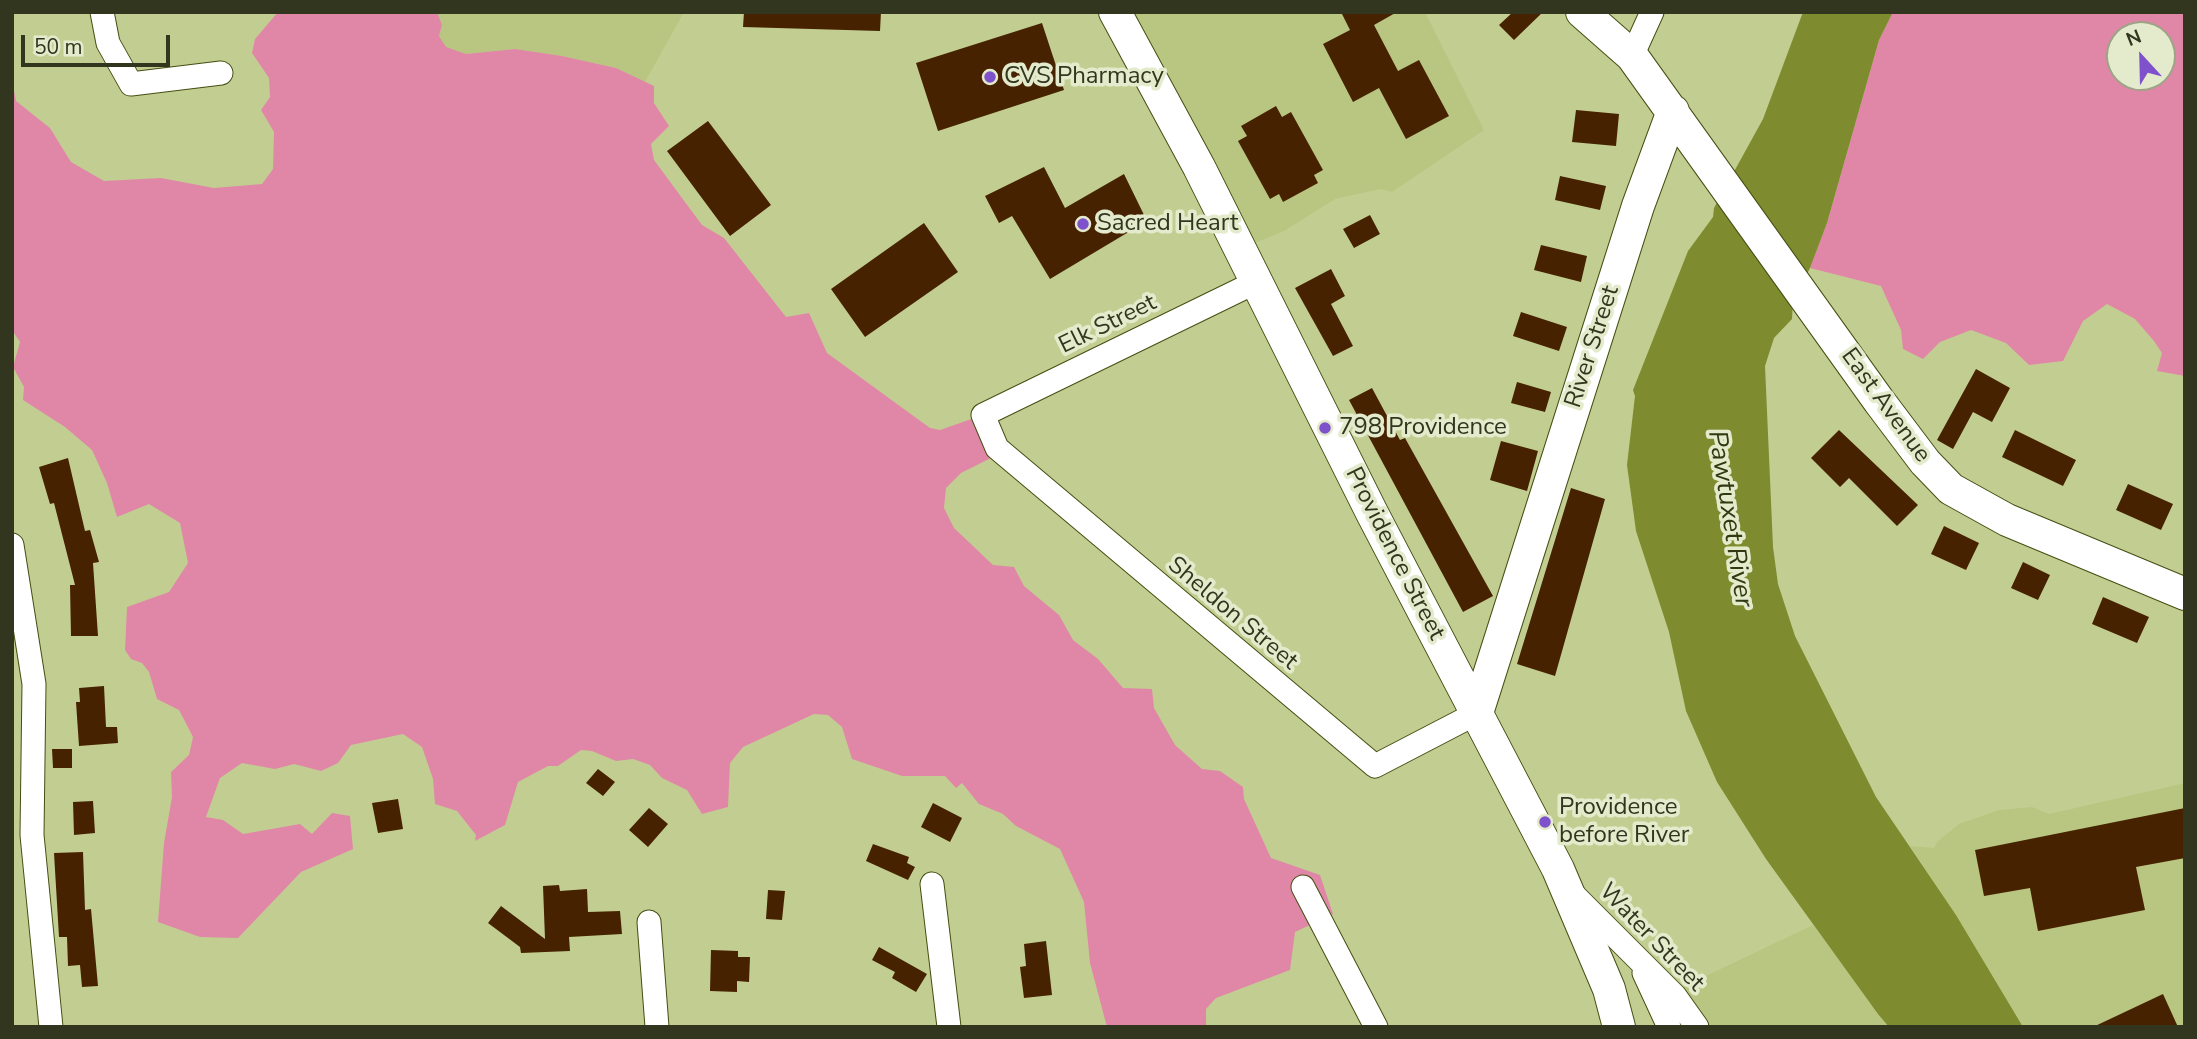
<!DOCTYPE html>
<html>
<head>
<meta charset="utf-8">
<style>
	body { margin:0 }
	#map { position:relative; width:2197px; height:1039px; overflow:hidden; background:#c2ce91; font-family:"Nunito Sans",sans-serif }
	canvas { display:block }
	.frame { position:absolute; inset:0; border:14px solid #32361e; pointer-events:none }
	.north { position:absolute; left:2106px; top:21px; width:70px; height:70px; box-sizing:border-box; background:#e4ebcc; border:2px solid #9da386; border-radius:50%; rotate:338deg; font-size:19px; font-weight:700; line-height:28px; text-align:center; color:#32361e }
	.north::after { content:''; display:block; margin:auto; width:24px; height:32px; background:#7e52cb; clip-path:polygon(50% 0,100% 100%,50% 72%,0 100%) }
	.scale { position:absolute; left:21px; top:35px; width:149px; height:32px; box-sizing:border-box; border:4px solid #32361e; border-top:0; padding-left:9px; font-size:21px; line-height:24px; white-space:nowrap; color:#32361e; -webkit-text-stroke:5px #e4ebcc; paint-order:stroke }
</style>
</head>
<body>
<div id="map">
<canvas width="2197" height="1039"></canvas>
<div class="frame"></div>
<div class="north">N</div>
<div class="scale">50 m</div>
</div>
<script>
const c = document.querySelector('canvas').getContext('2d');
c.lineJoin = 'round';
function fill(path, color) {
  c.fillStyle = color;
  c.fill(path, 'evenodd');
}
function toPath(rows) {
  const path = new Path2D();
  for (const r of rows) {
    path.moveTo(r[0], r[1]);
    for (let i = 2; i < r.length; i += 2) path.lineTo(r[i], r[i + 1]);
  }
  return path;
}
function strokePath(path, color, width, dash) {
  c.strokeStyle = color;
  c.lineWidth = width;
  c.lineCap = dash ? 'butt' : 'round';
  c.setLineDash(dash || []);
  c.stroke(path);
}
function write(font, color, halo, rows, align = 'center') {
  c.font = font + ' "Nunito Sans",sans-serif';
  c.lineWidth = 7;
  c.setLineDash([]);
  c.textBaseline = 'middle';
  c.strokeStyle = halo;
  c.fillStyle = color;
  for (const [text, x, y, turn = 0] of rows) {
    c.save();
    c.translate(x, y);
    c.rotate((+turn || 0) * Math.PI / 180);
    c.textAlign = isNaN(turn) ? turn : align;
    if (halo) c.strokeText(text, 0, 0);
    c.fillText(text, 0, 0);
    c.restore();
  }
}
fill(toPath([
	[437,12,684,12,645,82,616,68,562,56,515,49,466,54,446,48,439,36,442,25],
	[1116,12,1425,12,1484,130,1392,192,1381,189,1335,199,1284,231,1243,248],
	[2185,783,2185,1027,2023,1027,1956,915,1910,846,1934,848,1937,842,1959,824,1999,810,2032,807,2049,814],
	[1813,925,1889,1027,1663,1027,1649,1003]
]), '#b9c681');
fill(toPath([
	[278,12,437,12,442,25,439,36,446,47,466,54,515,49,562,56,616,68,654,86,654,103,669,126,651,144,654,160,702,225,724,238,786,317,809,313,827,353,930,428,940,430,977,417,1001,453,961,473,946,488,944,508,954,528,993,565,1014,567,1024,586,1059,615,1073,640,1098,659,1123,688,1152,689,1154,708,1175,745,1202,769,1220,771,1243,787,1244,799,1271,858,1320,875,1333,914,1295,932,1290,970,1216,998,1206,1009,1206,1027,1107,1027,1090,963,1084,902,1060,849,1016,826,1003,814,979,804,962,783,956,788,945,776,902,776,852,759,842,727,828,715,814,714,743,747,730,763,728,807,702,814,687,790,662,778,650,765,633,759,616,761,592,751,581,750,558,766,548,766,518,782,505,825,475,841,476,835,457,811,435,804,433,779,422,747,403,734,351,745,338,763,321,771,294,764,275,769,242,763,220,778,206,817,223,820,243,834,300,824,312,834,332,813,350,816,353,849,301,872,238,938,200,937,158,922,164,843,172,797,171,772,189,755,193,737,179,710,157,699,149,672,142,663,131,659,125,650,127,607,169,592,188,563,180,523,149,504,117,517,107,483,92,450,65,427,23,400,24,387,13,367,20,342,12,330,12,80,16,101,50,128,71,162,104,181,161,178,214,188,262,184,273,169,274,132,261,110,270,97,269,78,252,53,255,39],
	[1893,12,2185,12,2185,376,2157,371,2162,353,2154,341,2135,319,2107,304,2083,321,2063,361,2029,365,2006,343,1971,330,1940,342,1923,359,1903,349,1901,330,1881,286,1810,268,1827,223,1879,40],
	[2120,35,2162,35,2162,77,2120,77]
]), '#e087a8');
fill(toPath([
	[1803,12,1893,12,1879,40,1827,223,1810,268,1793,300,1792,319,1774,338,1765,366,1773,547,1778,584,1795,636,1876,797,1956,915,2023,1027,1889,1027,1878,1014,1766,859,1717,782,1686,711,1669,632,1636,531,1627,465,1635,396,1633,390,1688,251,1713,217,1714,208,1763,119]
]), '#7e8b2f');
fill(toPath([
	[744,12,881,12,880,31,743,27],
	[1341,12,1397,12,1374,25,1398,71,1419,60,1449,116,1406,139,1379,88,1353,102,1323,44,1350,30],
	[1513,12,1543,12,1514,40,1499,25],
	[1042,23,1064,90,938,131,916,63],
	[1276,106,1282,117,1291,112,1323,170,1314,175,1318,183,1283,202,1279,194,1270,199,1238,141,1247,136,1241,126],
	[1576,110,1619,114,1616,146,1572,142],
	[708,121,771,205,730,236,667,151],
	[1044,167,1065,208,1124,174,1147,221,1050,279,1012,216,999,223,985,196],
	[1560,176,1606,186,1600,210,1555,200],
	[1370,215,1380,234,1354,248,1343,229],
	[924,223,958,272,865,337,831,289],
	[1541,245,1587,256,1581,282,1534,270],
	[1331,269,1345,296,1331,304,1353,346,1333,356,1295,288],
	[1521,312,1567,327,1559,351,1513,336],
	[1976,369,2010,388,1992,422,1973,412,1953,449,1937,440],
	[1517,382,1551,392,1545,412,1511,403],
	[1372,388,1400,440,1405,438,1493,596,1463,612,1349,400],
	[1839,430,1918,505,1897,526,1849,478,1840,487,1811,458],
	[2015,430,2076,460,2063,486,2002,457],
	[1501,441,1538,451,1527,491,1490,480],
	[68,458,85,531,90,530,99,562,93,563,98,636,71,636,70,585,75,585,54,503,50,504,39,467],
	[2128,484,2173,504,2161,530,2116,510],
	[1571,488,1605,499,1555,676,1517,664],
	[1944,526,1979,543,1966,570,1931,554],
	[2023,562,2050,575,2038,600,2011,588],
	[2103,597,2149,617,2137,643,2092,624],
	[104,686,106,727,117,727,118,743,79,746,76,702,80,702,79,688],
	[52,749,72,749,72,768,53,768],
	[598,769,615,782,603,796,586,783],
	[398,799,403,829,378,833,372,803],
	[93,801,95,833,74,835,73,802],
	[933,803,962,818,950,842,921,827],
	[649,808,668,824,648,847,629,830],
	[2185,808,2185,858,2136,867,2145,910,2038,931,2030,888,1984,896,1975,850],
	[873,844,909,857,907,863,915,867,908,880,866,861],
	[83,852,85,910,91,909,98,986,82,987,80,965,68,966,67,937,59,937,54,853],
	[559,885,560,891,587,889,588,912,620,911,622,934,569,937,570,951,521,953,520,947,488,923,501,906,545,939,543,886],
	[768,890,785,891,782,920,766,919],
	[1046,941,1052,995,1024,998,1020,967,1026,966,1024,944],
	[879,947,927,974,916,992,892,978,895,972,872,960],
	[711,950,738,951,738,957,750,957,749,982,737,981,737,992,710,991],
	[2163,994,2178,1027,2093,1027]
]), '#472201');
const street = toPath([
	[102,12,108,43,131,84,221,73],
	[1632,56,1652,12],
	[1256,282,983,415,997,448,1375,766,1477,713],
	[12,545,34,684,32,835,51,1027],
	[932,884,949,1027],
	[1303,887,1376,1027],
	[1575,896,1675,996,1697,1027],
	[649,922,657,1027],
	[1644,973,1669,1027]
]);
const secondary = toPath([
	[1115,12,1199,167,1372,513,1558,869,1609,989,1619,1027],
	[1582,12,1632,56,1879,401,1925,462,1951,489,2007,520,2185,594],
	[1477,713,1638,206,1673,111]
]);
strokePath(street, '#464e12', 25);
strokePath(secondary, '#464e12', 34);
strokePath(street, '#fff', 23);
strokePath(secondary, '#fff', 32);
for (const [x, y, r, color] of [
	[990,77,7,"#7e52cb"],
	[1083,224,7,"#7e52cb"],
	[1325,428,7,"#7e52cb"],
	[1545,822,7,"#7e52cb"]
]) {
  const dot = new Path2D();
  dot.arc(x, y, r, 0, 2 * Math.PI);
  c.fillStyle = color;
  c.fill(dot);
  strokePath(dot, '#e4ebcc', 2.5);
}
write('24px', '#32361e', '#e4ebcc', [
	["CVS Pharmacy",1004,77],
	["Sacred Heart",1097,224],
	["798 Providence",1339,428],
	["Providence",1559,808],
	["before River",1559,836]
], 'left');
write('24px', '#32361e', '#e4ebcc', [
	["Elk Street",1108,325,-26],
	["River Street",1593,347,-72],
	["East Avenue",1885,406,54],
	["Providence Street",1394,554,63],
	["Sheldon Street",1232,614,40],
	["Water Street",1651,938,46]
]);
write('italic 26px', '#323811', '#e4ebcc', [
	["Pawtuxet River",1729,519,81]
]);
</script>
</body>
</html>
